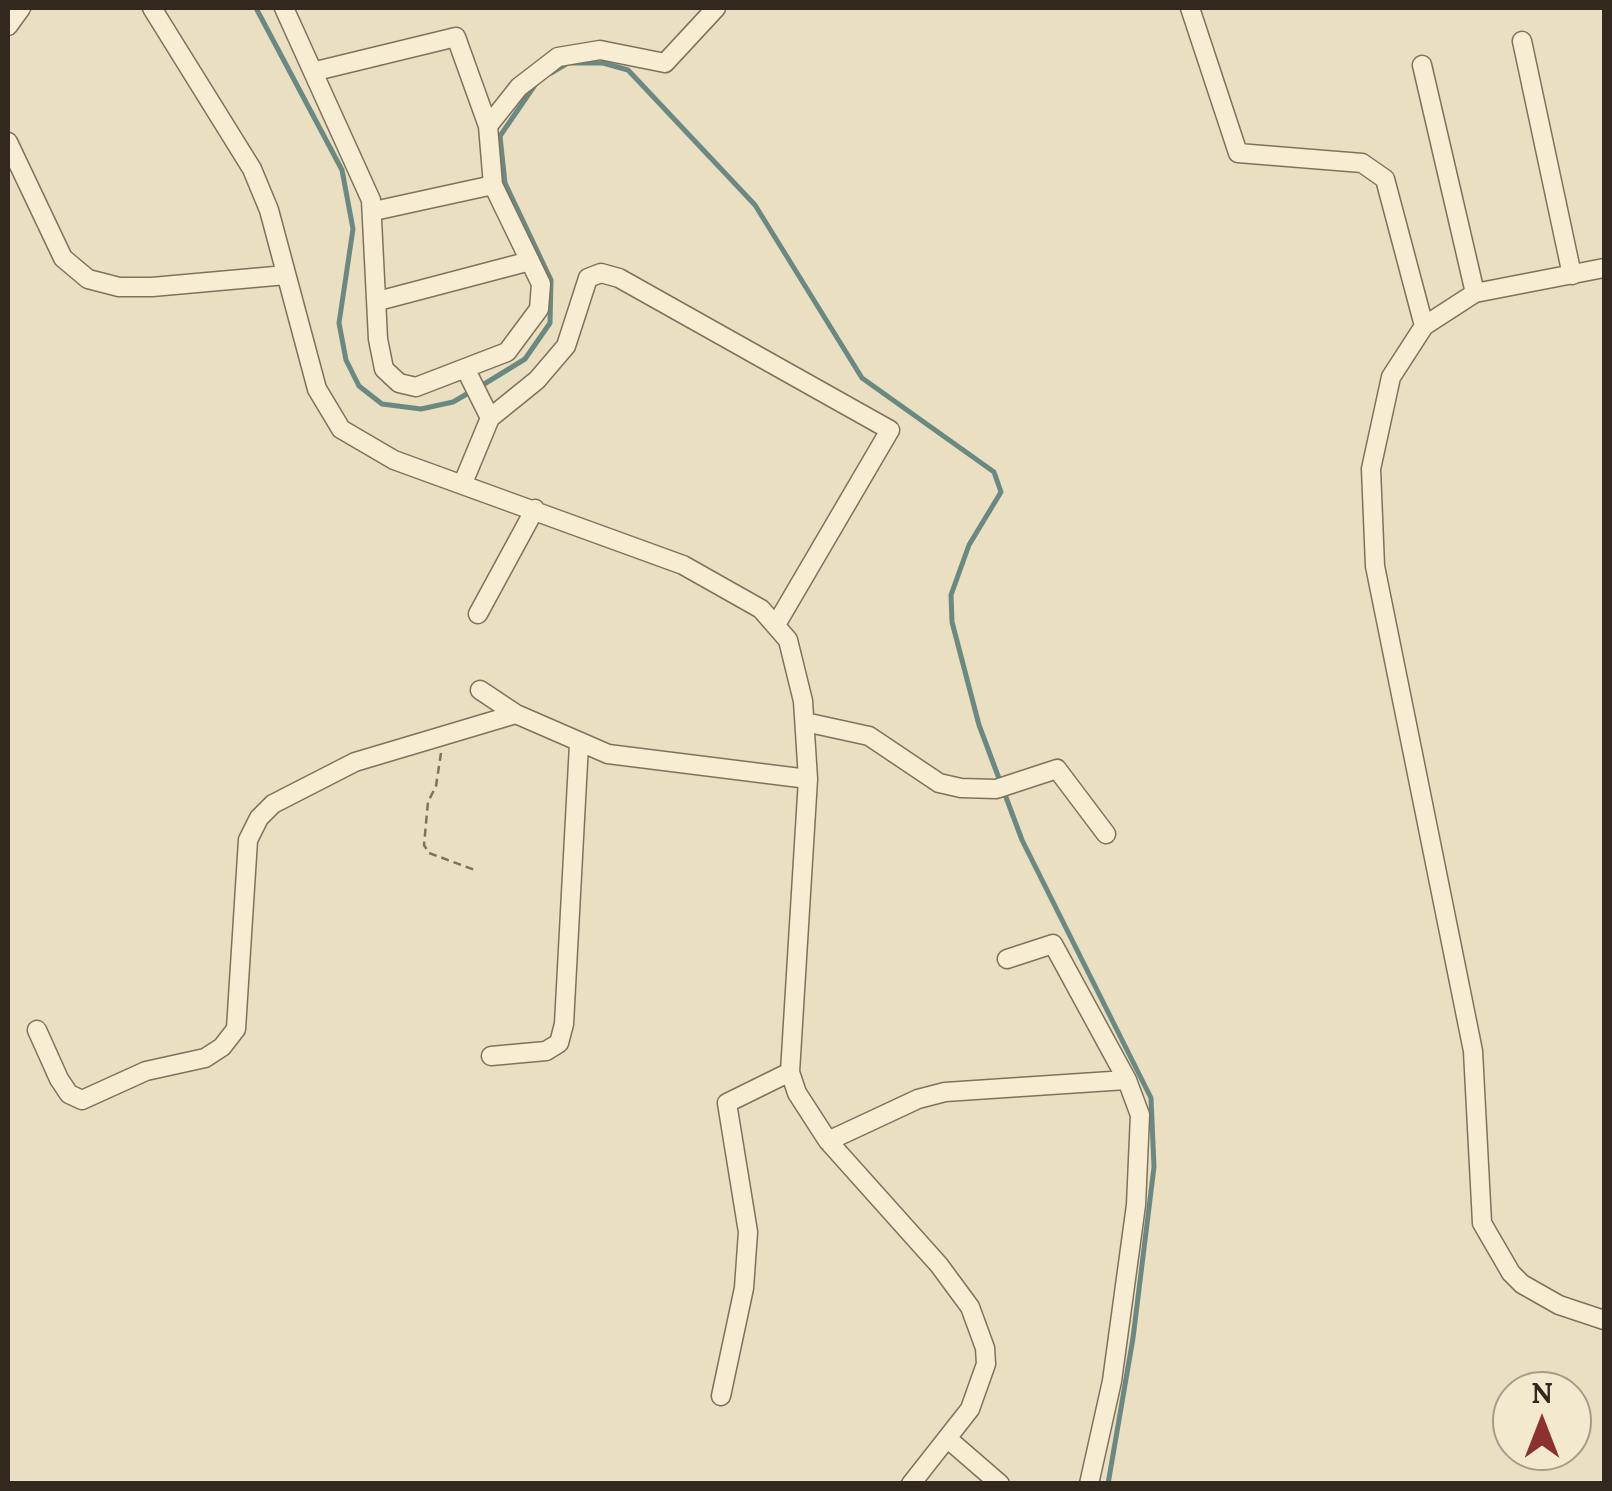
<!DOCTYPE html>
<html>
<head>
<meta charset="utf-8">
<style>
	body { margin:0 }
	#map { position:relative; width:1612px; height:1491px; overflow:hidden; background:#eadfc0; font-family:Lora,serif }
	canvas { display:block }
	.frame { position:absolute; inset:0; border:10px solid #33281d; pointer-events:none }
	.north { position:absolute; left:1492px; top:1371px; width:100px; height:100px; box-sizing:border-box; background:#f2e9cf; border:2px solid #a69c88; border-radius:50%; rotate:0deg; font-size:28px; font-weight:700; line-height:40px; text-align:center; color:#33281d }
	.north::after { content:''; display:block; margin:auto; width:35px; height:45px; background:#8c312e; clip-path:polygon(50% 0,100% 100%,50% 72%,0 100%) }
</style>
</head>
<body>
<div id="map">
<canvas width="1612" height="1491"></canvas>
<div class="frame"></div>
<div class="north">N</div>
</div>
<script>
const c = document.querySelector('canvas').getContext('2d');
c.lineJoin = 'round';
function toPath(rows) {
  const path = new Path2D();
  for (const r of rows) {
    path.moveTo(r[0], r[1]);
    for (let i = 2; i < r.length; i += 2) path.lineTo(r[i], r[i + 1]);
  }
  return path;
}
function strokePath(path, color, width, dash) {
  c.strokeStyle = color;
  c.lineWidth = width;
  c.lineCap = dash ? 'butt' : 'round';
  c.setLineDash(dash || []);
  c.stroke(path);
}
strokePath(toPath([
	[256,8,342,170,353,229,339,323,346,360,359,386,382,404,421,409,453,402,472,391],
	[551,73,568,63,603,63,628,70,755,205,862,378,994,472,1001,492,969,545,951,595,952,622,979,725,1022,840,1151,1098,1154,1167,1133,1338,1108,1484],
	[481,386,525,359,550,323,551,280,505,183,500,136,537,82]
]), '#6b8983', 5);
const minor = toPath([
	[152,8,252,169,269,210,317,389,341,429,394,460,683,565,761,609,788,640,803,701,808,779,790,1072,797,1093,828,1141,939,1265,970,1307,985,1348,986,1364,970,1409,911,1484],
	[284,8,371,200,378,339,384,369,399,383,416,387,507,352,539,309,541,284,493,185,488,126,456,37,316,71],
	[1190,8,1238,153,1362,163,1385,179,1424,326],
	[8,26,21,8],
	[1522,41,1572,275],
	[1422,65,1475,293],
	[488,126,519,87,558,57,600,50,665,63,716,8],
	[8,142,63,258,88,279,119,287,152,287,286,275],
	[374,211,493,185],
	[1604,268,1475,293,1424,326,1391,377,1371,469,1375,566,1473,1051,1482,1223,1511,1273,1522,1284,1559,1305,1604,1320],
	[378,301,530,261],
	[466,370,490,418],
	[463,483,490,418,537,380,566,346,588,278,601,273,619,278,890,430,777,623],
	[478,614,535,509],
	[480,690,516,714,608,754,808,779],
	[805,722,869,736,939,783,961,788,996,789,1057,769,1106,834],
	[1007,959,1053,944,1127,1080,1140,1115,1136,1205,1112,1381,1089,1484],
	[37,1030,59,1079,69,1094,82,1100,146,1071,205,1058,222,1047,236,1029,248,840,259,818,273,804,355,762,516,714],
	[491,1056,546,1051,559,1043,564,1024,579,744],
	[828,1141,918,1099,945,1092,1126,1080],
	[721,1396,744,1288,748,1232,727,1103,790,1072],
	[948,1439,1000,1484]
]);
strokePath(minor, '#82715a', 21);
strokePath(toPath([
	[441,753,436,786,428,802,424,845,429,853,475,870]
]), '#82715a', 2.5, [8, 5]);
strokePath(minor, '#f6edd3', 18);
</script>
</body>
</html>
